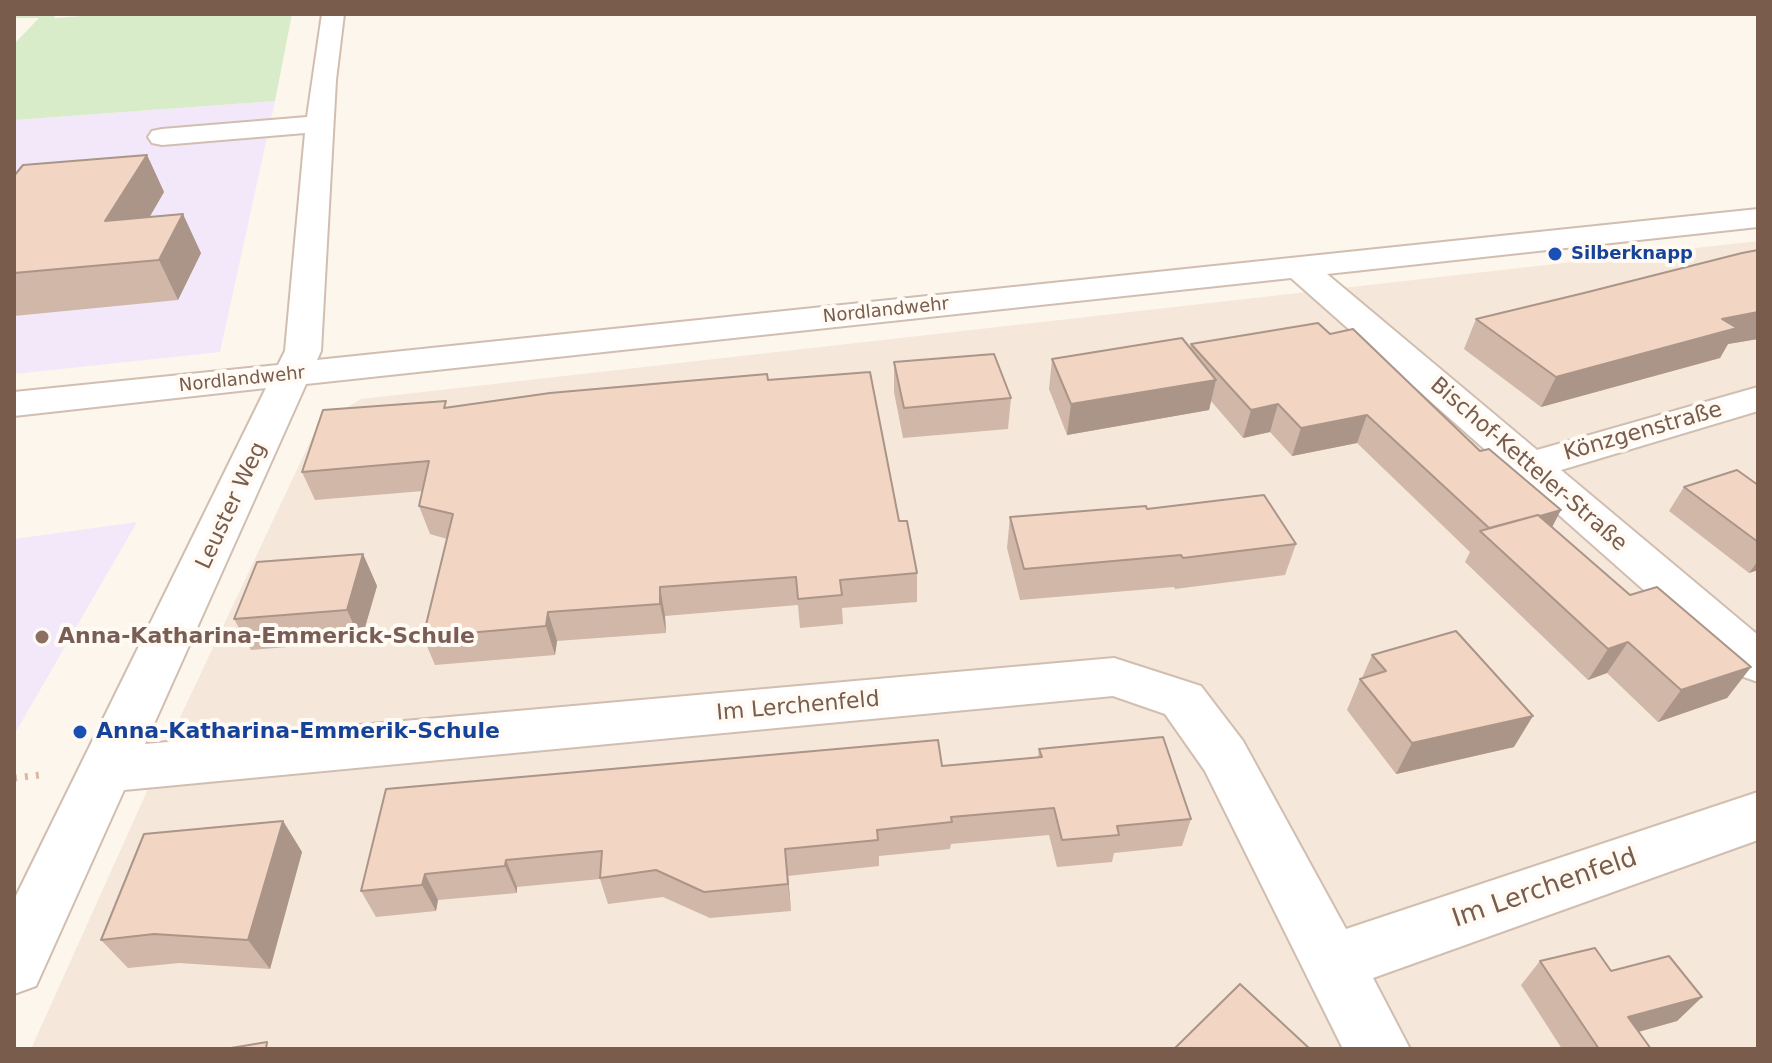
<!DOCTYPE html>
<html>
<head>
<meta charset="utf-8">
<style>
	body { margin:0 }
	#map { position:relative; width:1772px; height:1063px; overflow:hidden; background:#fdf6ec; font-family:"DejaVu Sans",sans-serif }
	canvas { display:block }
	.frame { position:absolute; inset:0; border:16px solid #7a5c4d; pointer-events:none }
</style>
</head>
<body>
<div id="map">
<canvas width="1772" height="1063"></canvas>
<div class="frame"></div>
</div>
<script>
const c = document.querySelector('canvas').getContext('2d');
c.lineJoin = 'round';
function fill(path, color) {
  c.fillStyle = color;
  c.fill(path, 'evenodd');
}
function toPath(rows) {
  const path = new Path2D();
  for (const r of rows) {
    path.moveTo(r[0], r[1]);
    for (let i = 2; i < r.length; i += 2) path.lineTo(r[i], r[i + 1]);
  }
  return path;
}
function strokePath(path, color, width, dash) {
  c.strokeStyle = color;
  c.lineWidth = width;
  c.lineCap = dash ? 'butt' : 'round';
  c.setLineDash(dash || []);
  c.stroke(path);
}
function write(font, color, halo, rows, align = 'center') {
  c.font = font + ' "DejaVu Sans",sans-serif';
  c.lineWidth = 8;
  c.setLineDash([]);
  c.textBaseline = 'middle';
  c.strokeStyle = halo;
  c.fillStyle = color;
  for (const [text, x, y, turn = 0] of rows) {
    c.save();
    c.translate(x, y);
    c.rotate((+turn || 0) * Math.PI / 180);
    c.textAlign = isNaN(turn) ? turn : align;
    if (halo) c.strokeText(text, 0, 0);
    c.fillText(text, 0, 0);
    c.restore();
  }
}
fill(toPath([
	[1758,241,1758,1049,31,1049,184,709,318,425,361,399]
]), '#f5e8da');
fill(toPath([
	[275,101,220,352,14,374,14,120],
	[137,522,14,735,14,539]
]), '#f3e8fa');
fill(toPath([
	[14,14,56,14,54,18,111,14,292,14,275,101,14,120,14,44,39,18,14,18]
]), '#d8ecc9');
const minor = toPath([
	[322,14,344,14,336,80,321,351,317,360,1758,209,1758,227,1327,274,1537,450,1758,387,1758,411,1561,470,1758,635,1758,682,1741,676,1291,278,306,384,145,744,1114,658,1201,686,1243,741,1346,929,1758,792,1758,840,1373,978,1410,1049,1343,1049,1205,771,1165,714,1113,696,124,790,36,986,14,994,14,900,266,388,14,416,14,392,278,365,285,351,305,133,162,145,152,143,148,137,152,131,162,129,307,117,322,14]
]);
strokePath(minor, '#d1beb0', 4);
strokePath(toPath([
	[14,778,40,775]
]), '#d9b8a5', 7, [3, 8]);
fill(minor, '#fff');
fill(toPath([
	[147,155,164,192,149,217,201,253,178,300,14,316,14,176],
	[1758,250,1758,339,1728,344,1720,358,1541,407,1464,349,1476,319],
	[1330,334,1630,595,1751,667,1727,698,1658,722,1607,673,1588,680,1465,562,1470,552,1357,443,1292,456,1270,432,1243,438,1211,401,1209,410,1067,435,1049,389,1052,359,1190,349,1191,344],
	[894,362,1011,398,1008,429,903,438,894,392],
	[768,380,899,521,917,573,917,602,842,608,843,624,800,628,798,605,665,616,666,633,557,641,555,655,435,665,423,637,447,539,430,534,419,506,423,491,315,500,302,472,448,407],
	[1758,485,1758,570,1749,573,1669,511,1684,487],
	[1147,509,1296,544,1285,575,1175,589,1174,587,1020,600,1007,548,1010,517],
	[363,554,377,586,361,641,251,650,234,619],
	[1372,655,1514,747,1396,774,1347,710,1360,679,1362,678],
	[1039,749,1191,819,1182,846,1114,853,1112,862,1057,867,1049,835,951,844,950,849,879,856,879,866,788,876,791,911,710,918,663,897,608,904,600,879,517,887,517,893,438,900,436,911,376,917,361,891,386,789,942,766,1038,758],
	[283,821,302,852,270,969,179,963,128,968,101,940],
	[1540,961,1611,971,1702,997,1677,1021,1638,1032,1651,1049,1562,1049,1521,985]
]), '#d1b7a8');
fill(toPath([
	[147,155,164,192,125,260,105,221],
	[183,214,201,253,178,300,159,260],
	[1758,312,1758,339,1728,344,1720,358,1541,407,1556,377,1722,319],
	[1216,380,1209,410,1067,435,1071,404],
	[1278,404,1270,432,1243,438,1251,410],
	[1367,415,1357,443,1292,456,1301,428],
	[1561,510,1546,539,1490,530],
	[363,554,377,586,361,641,347,610],
	[1758,561,1758,570,1749,573],
	[660,587,665,616,666,633,660,604],
	[548,612,557,641,555,655,546,626],
	[1628,642,1607,673,1588,680,1608,649],
	[1751,667,1727,698,1658,722,1681,690],
	[1533,716,1514,747,1396,774,1412,743],
	[283,821,302,852,270,969,248,940],
	[785,849,788,876,791,911,788,884],
	[506,860,517,887,517,893,505,866],
	[425,874,438,900,436,911,422,885],
	[1702,997,1677,1021,1606,1041,1628,1017]
]), '#aa9588');
const building = toPath([
	[147,155,105,221,183,214,159,260,14,273,14,176,23,165,147,155],
	[1758,250,1758,312,1722,319,1737,328,1556,377,1476,319,1584,293,1742,253,1758,250],
	[1318,323,1330,334,1353,329,1480,451,1489,449,1561,510,1540,516,1538,515,1489,528,1367,415,1301,428,1278,404,1251,410,1191,344,1318,323],
	[1182,338,1216,380,1071,404,1052,359,1182,338],
	[994,354,1011,398,904,408,894,362,994,354],
	[870,372,899,521,907,521,917,573,840,580,842,595,798,599,796,577,660,587,660,604,548,612,546,626,423,637,453,514,419,506,429,461,302,472,323,410,446,401,444,408,550,393,767,374,768,380,870,372],
	[1737,470,1758,485,1758,542,1684,487,1737,470],
	[1264,495,1296,544,1183,558,1181,555,1024,569,1010,517,1146,506,1147,509,1264,495],
	[1538,515,1630,595,1657,587,1751,667,1681,690,1628,642,1608,649,1480,531,1538,515],
	[363,554,347,610,234,619,257,562,363,554],
	[1456,631,1533,716,1412,743,1360,679,1386,671,1372,655,1456,631],
	[1163,737,1191,819,1117,826,1119,835,1062,840,1054,808,951,817,952,822,877,830,878,840,785,849,788,884,704,892,656,870,600,878,602,851,506,860,505,866,425,874,422,885,361,891,386,789,938,740,942,766,1042,757,1039,749,1163,737],
	[283,821,248,940,154,934,101,940,144,834,283,821],
	[1595,948,1611,971,1669,956,1702,997,1628,1017,1651,1049,1599,1049,1540,961,1595,948],
	[1240,984,1310,1049,1174,1049,1240,984],
	[267,1042,266,1049,225,1049,267,1042]
]);
fill(building, '#f3d5c3');
strokePath(building, '#aa9588', 2);
for (const [x, y, r, color] of [
	[1555,254,8,"#1a4fb4"],
	[42,637,8,"#8d6e63"],
	[80,732,8,"#1a4fb4"]
]) {
  const dot = new Path2D();
  dot.arc(x, y, r, 0, 2 * Math.PI);
  c.fillStyle = color;
  c.fill(dot);
  strokePath(dot, '#fffaf3', 3);
}
write('bold 18px', '#164399', '#fffaf3', [
	["Silberknapp",1571,254]
], 'left');
write('18px', '#7a5c4d', '#fffaf3', [
	["Nordlandwehr",886,311,-6],
	["Nordlandwehr",242,380,-6]
]);
write('22px', '#7a5c4d', '#fffaf3', [
	["Könzgenstraße",1643,432,-16],
	["Bischof-Ketteler-Straße",1528,465,41],
	["Leuster Weg",232,506,-65],
	["Im Lerchenfeld",798,707,-5]
]);
write('bold 22px', '#785e54', '#fffaf3', [
	["Anna-Katharina-Emmerick-Schule",58,637]
], 'left');
write('bold 22px', '#164399', '#fffaf3', [
	["Anna-Katharina-Emmerik-Schule",96,732]
], 'left');
write('26px', '#7a5c4d', '#fffaf3', [
	["Im Lerchenfeld",1545,889,-19]
]);
</script>
</body>
</html>
